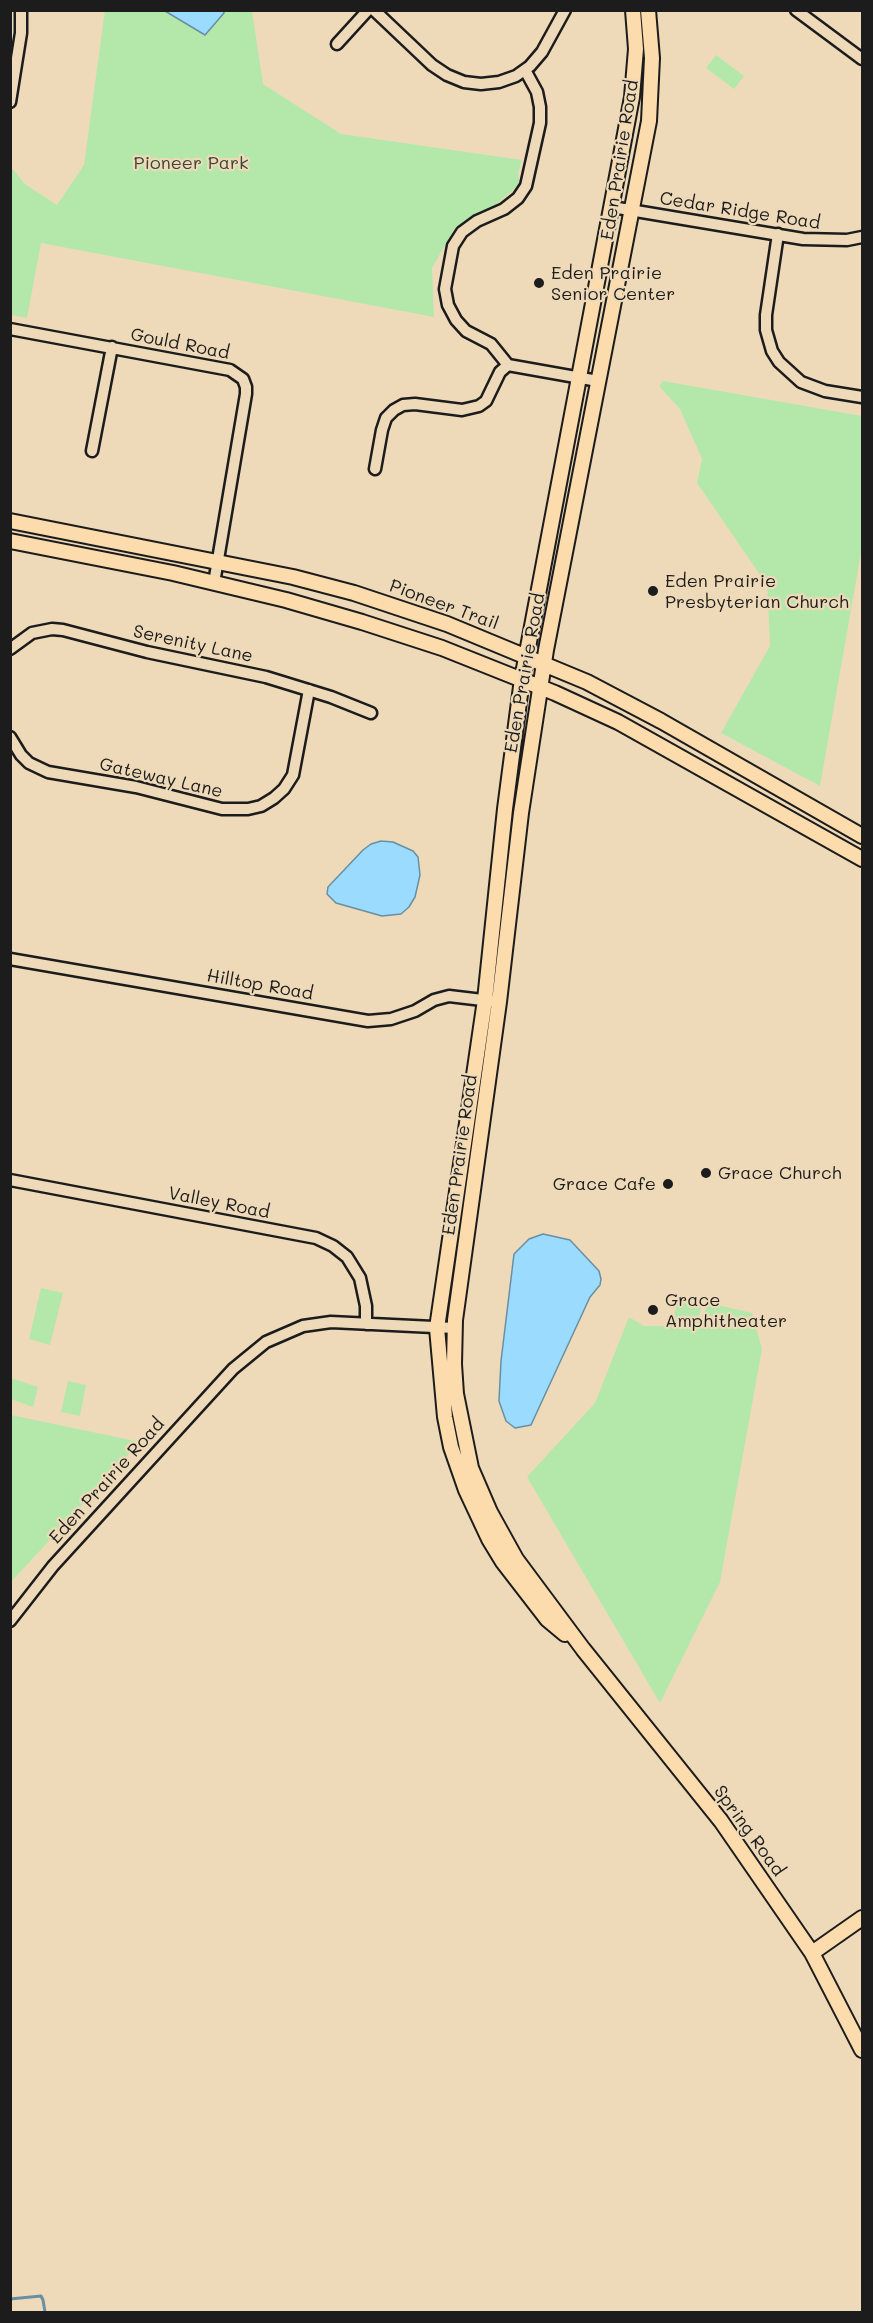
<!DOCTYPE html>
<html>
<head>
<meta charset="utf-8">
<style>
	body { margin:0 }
	#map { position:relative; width:873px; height:2323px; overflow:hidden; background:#eedab8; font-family:Mali,sans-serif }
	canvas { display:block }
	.frame { position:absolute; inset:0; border:12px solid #1c1c1c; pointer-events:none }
</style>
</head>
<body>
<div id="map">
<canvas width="873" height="2323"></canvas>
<div class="frame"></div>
</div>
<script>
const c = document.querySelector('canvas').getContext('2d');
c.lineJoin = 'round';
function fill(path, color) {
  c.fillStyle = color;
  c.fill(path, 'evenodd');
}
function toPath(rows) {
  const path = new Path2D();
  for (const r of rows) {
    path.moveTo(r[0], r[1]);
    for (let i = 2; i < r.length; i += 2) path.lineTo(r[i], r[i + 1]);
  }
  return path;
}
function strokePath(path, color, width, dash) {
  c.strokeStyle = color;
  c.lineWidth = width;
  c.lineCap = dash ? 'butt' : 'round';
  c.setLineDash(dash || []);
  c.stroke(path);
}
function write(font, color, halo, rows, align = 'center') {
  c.font = font + ' Mali,sans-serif';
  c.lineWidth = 4.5;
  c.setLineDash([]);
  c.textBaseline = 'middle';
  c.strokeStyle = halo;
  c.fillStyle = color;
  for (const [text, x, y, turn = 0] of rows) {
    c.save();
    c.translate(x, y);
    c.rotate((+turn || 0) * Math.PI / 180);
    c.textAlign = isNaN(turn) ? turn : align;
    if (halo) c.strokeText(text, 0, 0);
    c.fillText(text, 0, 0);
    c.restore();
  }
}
fill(toPath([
	[105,10,252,11,263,84,341,134,522,160,518,173,520,184,492,208,455,228,432,268,434,317,41,243,27,318,11,315,10,166,25,184,57,205,84,165],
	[716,55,744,76,734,89,706,68],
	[663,381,862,416,862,547,820,786,721,733,770,646,767,579,763,579,697,483,702,459,680,409,659,386],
	[41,1288,63,1293,50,1345,29,1339],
	[678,1297,702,1301,698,1324,709,1303,752,1313,762,1349,720,1582,660,1703,527,1477,595,1403,629,1317,644,1326,693,1326,673,1322],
	[11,1378,38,1387,33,1407,11,1399],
	[68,1381,86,1385,80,1416,61,1412],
	[11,1415,140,1442,11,1582,10,1415]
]), '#b4e8aa');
const water = toPath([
	[223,10,224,13,205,35,165,11,223,10],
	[381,841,393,842,413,851,418,857,420,875,415,897,409,907,401,914,382,916,336,903,327,894,328,887,363,850,371,844,381,841],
	[543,1234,570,1240,599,1271,601,1279,600,1285,590,1297,531,1425,515,1428,506,1421,499,1401,501,1361,514,1254,529,1239,543,1234]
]);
fill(water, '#9bdbfd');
strokePath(water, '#688fa3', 1.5);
strokePath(toPath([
	[10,2299,41,2296,43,2300,45,2312]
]), '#688fa3', 3);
const minor = toPath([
	[374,10,432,65,447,75,464,82,481,84,499,82,516,76,530,66,542,52,565,10],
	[796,10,862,59],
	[337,44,368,10],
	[525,70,537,92,540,107,540,123,526,186,518,198,504,209,477,221,462,232,453,246,445,289,448,305,456,320,466,331,491,344,508,365,598,381],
	[10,102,21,33,21,10],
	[612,207,803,239,847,240,862,237],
	[778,234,766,315,766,330,772,351,779,362,801,382,825,391,862,397],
	[10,329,230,370,243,379,246,387,246,394,214,583],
	[92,451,112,347],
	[375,469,382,430,386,418,394,410,403,405,415,404,462,410,479,406,486,401,500,372,508,365],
	[10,649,32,633,52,629,63,630,147,652,266,677,331,697,371,713],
	[10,737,21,755,29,763,48,772,136,787,222,809,248,809,261,806,274,798,284,789,293,775,309,690],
	[10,959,368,1021,391,1019,415,1011,434,1000,449,996,491,1001],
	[10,1180,316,1238,333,1246,347,1257,360,1278,366,1306,366,1324],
	[10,1621,53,1566,233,1369,266,1342,303,1326,331,1322,454,1328]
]);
const major = toPath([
	[648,10,652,58,649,121,546,650,521,813,499,1002,455,1320,454,1364,456,1394,471,1468,490,1512,516,1559,583,1649,721,1821,812,1953,862,2050],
	[10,521,293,577,354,593,447,624,587,682,661,721,862,836],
	[10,541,173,573,286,600,362,622,442,648,555,693,618,722,862,859],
	[565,1634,547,1619,503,1562,489,1539,466,1490,451,1447,445,1417,437,1328,485,1000,505,809,522,679,632,97,636,49,633,10],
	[812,1953,862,1918]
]);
strokePath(minor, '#1c1c1c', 15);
strokePath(major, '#1c1c1c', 18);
strokePath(minor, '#eedab8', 10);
strokePath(major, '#fcdcac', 14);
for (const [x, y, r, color] of [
	[539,283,6,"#1c1c1c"],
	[653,591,6,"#1c1c1c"],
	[706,1173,6,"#1c1c1c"],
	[668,1184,6,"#1c1c1c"],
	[653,1310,6,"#1c1c1c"]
]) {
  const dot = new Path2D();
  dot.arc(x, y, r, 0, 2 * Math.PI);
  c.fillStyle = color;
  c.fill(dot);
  strokePath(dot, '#eedab8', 2);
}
write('18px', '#1c1c1c', '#eedab8', [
	["Eden Prairie Road",620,160,-81],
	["Cedar Ridge Road",740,211,9],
	["Gould Road",180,344,11],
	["Pioneer Trail",444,605,20],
	["Serenity Lane",193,644,12],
	["Eden Prairie Road",525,673,-80],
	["Gateway Lane",161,778,13],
	["Hilltop Road",260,985,10],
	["Eden Prairie Road",460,1155,-82],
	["Valley Road",219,1203,11],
	["Eden Prairie Road",107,1481,-48],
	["Spring Road",749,1831,54]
]);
write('18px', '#3a4538', '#eedab8', [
	["Pioneer Park",191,163]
]);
write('18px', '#1c1c1c', '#eedab8', [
	["Eden Prairie",551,273],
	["Senior Center",551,294],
	["Eden Prairie",665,581],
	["Presbyterian Church",665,602],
	["Grace Church",718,1173],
	["Grace Cafe",656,1184,"right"],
	["Grace",665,1300],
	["Amphitheater",665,1321]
], 'left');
</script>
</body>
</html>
